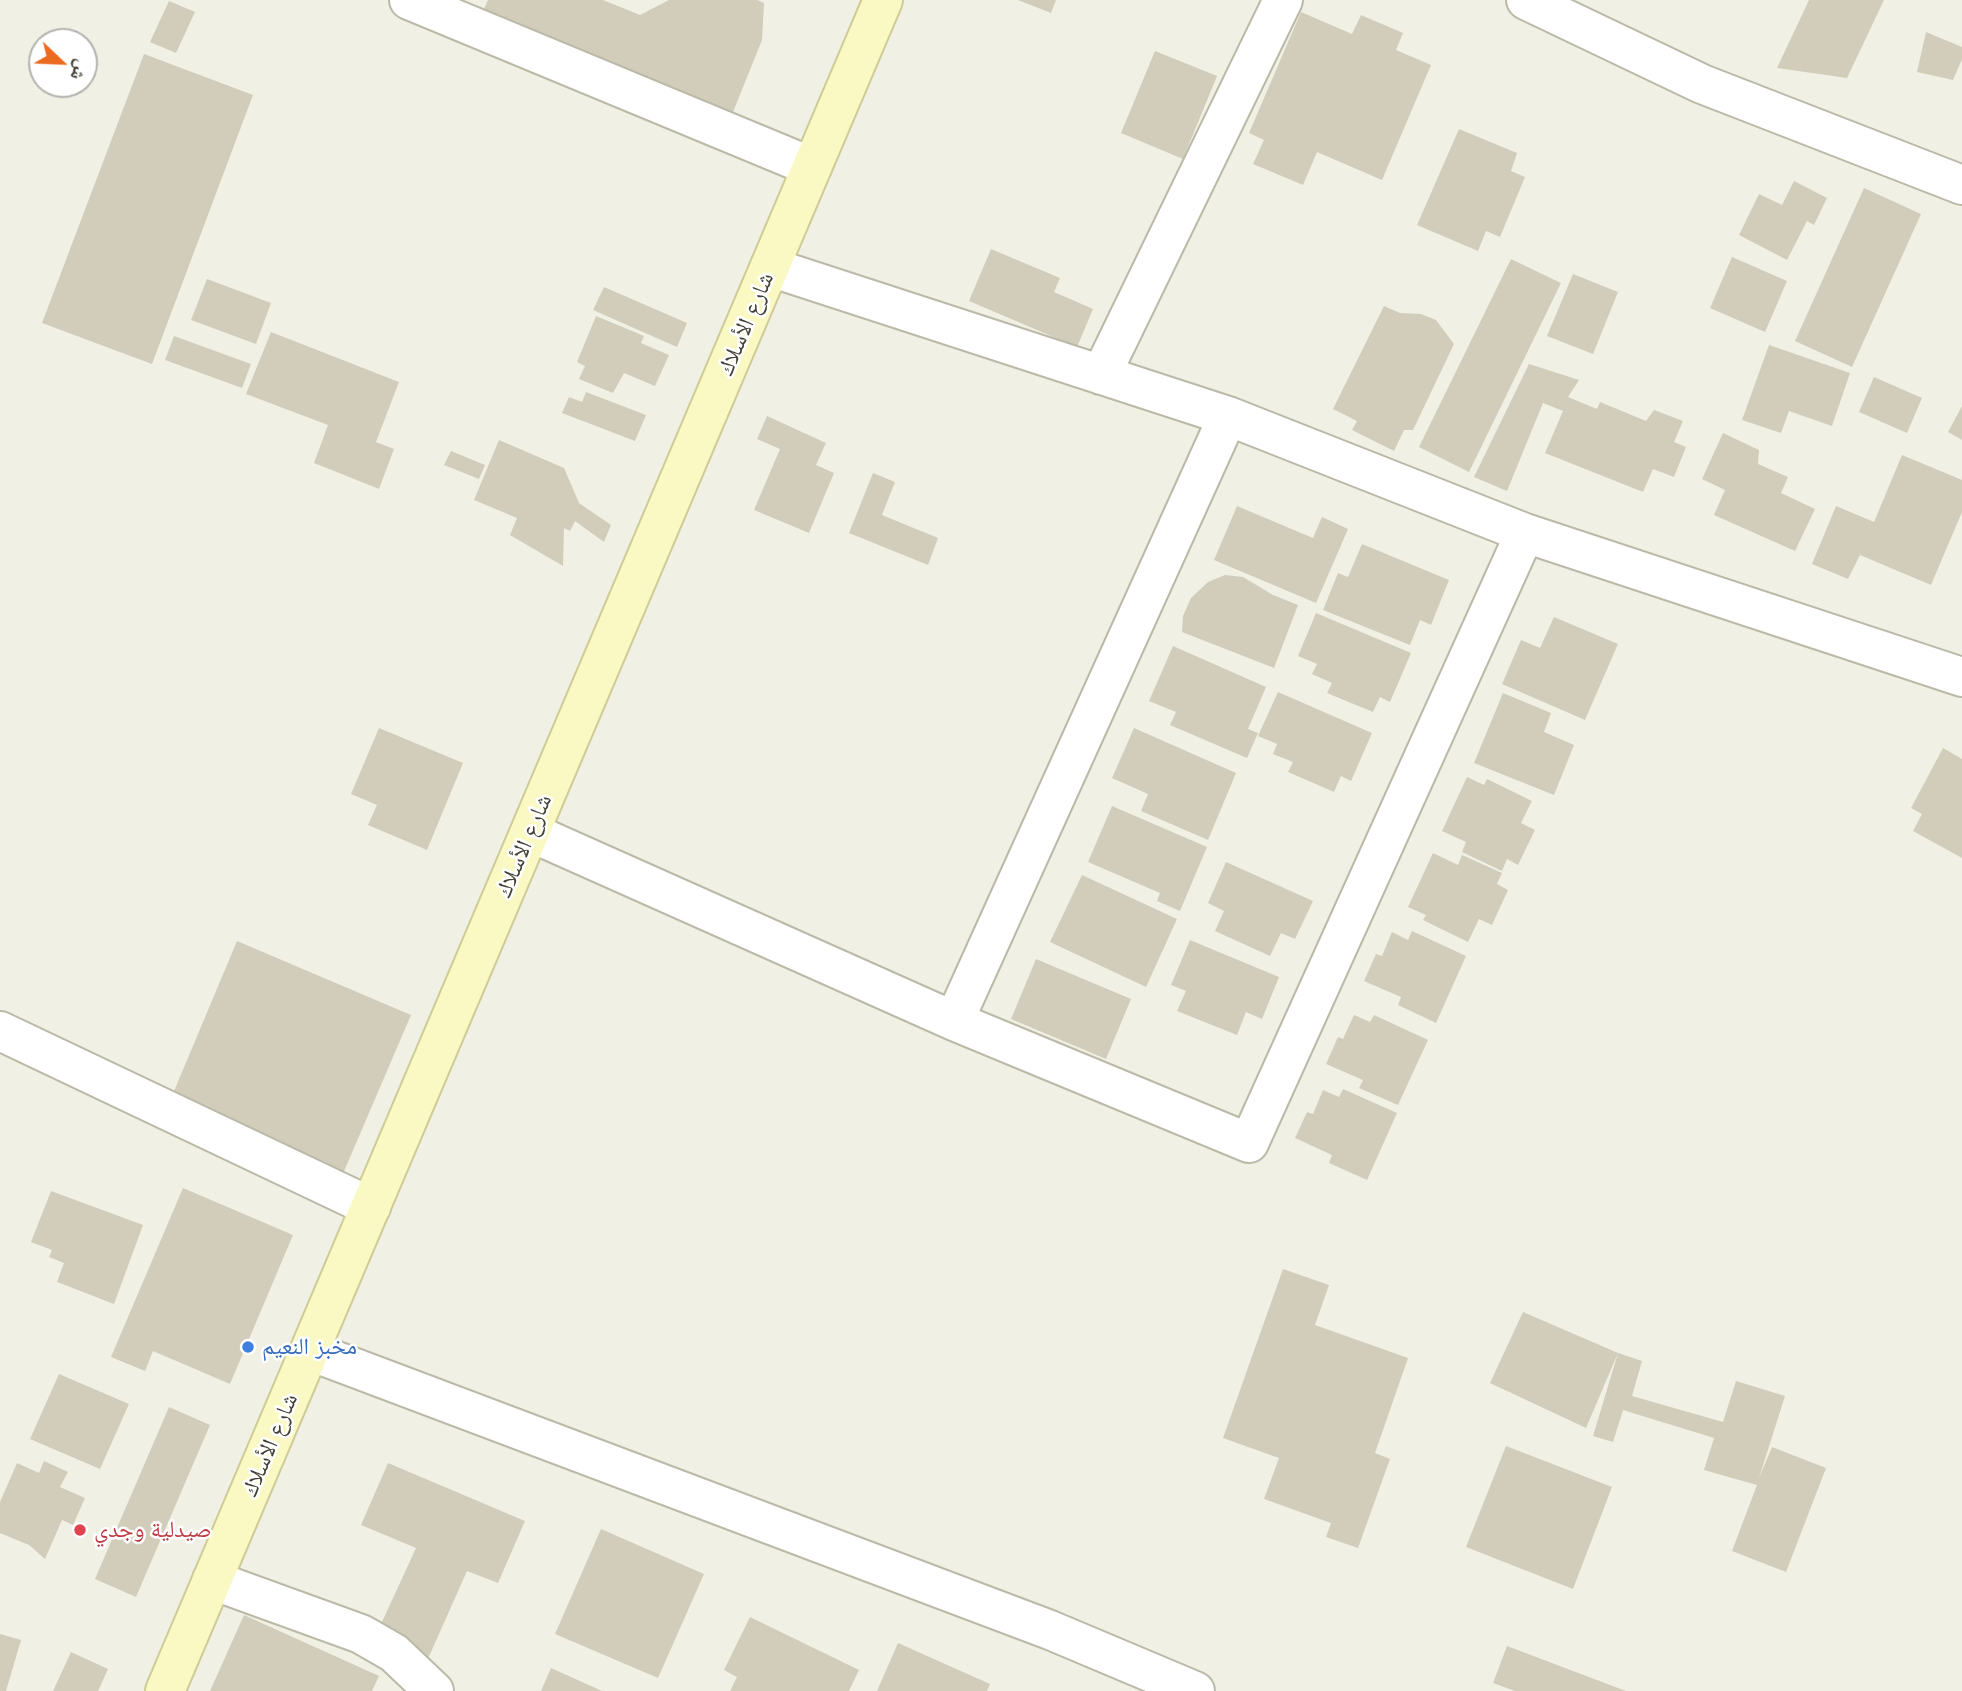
<!DOCTYPE html>
<html>
<head>
<meta charset="utf-8">
<style>
	body { margin:0 }
	#map { position:relative; width:1962px; height:1691px; overflow:hidden; background:#f1f0e4; font-family:Quicksand,"Noto Naskh Arabic",sans-serif }
	canvas { display:block }
	.north { position:absolute; left:28px; top:28px; width:70px; height:70px; box-sizing:border-box; background:#fff; border:2px solid #b3b3ae; border-radius:50%; rotate:113deg; font-size:19px; font-weight:700; line-height:28px; text-align:center; color:#424034 }
	.north::after { content:''; display:block; margin:auto; width:24px; height:32px; background:#eb6b21; clip-path:polygon(50% 0,100% 100%,50% 72%,0 100%) }
</style>
</head>
<body>
<div id="map">
<canvas width="1962" height="1691"></canvas>
<div class="north">ش</div>
</div>
<script>
const c = document.querySelector('canvas').getContext('2d');
c.lineJoin = 'round';
function fill(path, color) {
  c.fillStyle = color;
  c.fill(path, 'evenodd');
}
function toPath(rows) {
  const path = new Path2D();
  for (const r of rows) {
    path.moveTo(r[0], r[1]);
    for (let i = 2; i < r.length; i += 2) path.lineTo(r[i], r[i + 1]);
  }
  return path;
}
function strokePath(path, color, width, dash) {
  c.strokeStyle = color;
  c.lineWidth = width;
  c.lineCap = dash ? 'butt' : 'round';
  c.setLineDash(dash || []);
  c.stroke(path);
}
function write(font, color, halo, rows, align = 'center') {
  c.font = font + ' Quicksand,"Noto Naskh Arabic",sans-serif';
  c.lineWidth = 5;
  c.setLineDash([]);
  c.textBaseline = 'middle';
  c.strokeStyle = halo;
  c.fillStyle = color;
  for (const [text, x, y, turn = 0] of rows) {
    c.save();
    c.translate(x, y);
    c.rotate((+turn || 0) * Math.PI / 180);
    c.textAlign = isNaN(turn) ? turn : align;
    if (halo) c.strokeText(text, 0, 0);
    c.fillText(text, 0, 0);
    c.restore();
  }
}
fill(toPath([
	[488,0,603,0,640,15,669,0,757,0,764,3,762,40,729,122,479,20],
	[1018,0,1056,0,1051,13],
	[1809,0,1884,0,1847,78,1777,68],
	[169,1,195,12,176,53,150,42],
	[1301,12,1352,34,1361,15,1403,33,1396,50,1431,65,1382,180,1317,152,1303,185,1253,164,1264,140,1249,133],
	[1926,32,1962,47,1962,59,1953,80,1917,72],
	[1155,51,1217,76,1183,159,1121,133],
	[144,54,253,95,152,364,42,323],
	[1459,129,1517,153,1511,171,1525,177,1500,237,1486,231,1478,251,1417,225],
	[1794,181,1827,198,1814,225,1807,221,1787,260,1739,235,1759,194,1782,205],
	[1864,188,1921,214,1852,367,1795,341],
	[991,249,1060,278,1054,292,1093,309,1077,347,969,301],
	[1732,257,1787,281,1765,332,1710,308],
	[1511,259,1561,283,1469,472,1419,447],
	[1573,274,1618,292,1593,354,1547,336],
	[207,279,271,303,256,344,191,320],
	[604,287,687,323,677,347,593,310],
	[1384,306,1400,313,1421,314,1436,320,1454,344,1413,430,1404,430,1394,451,1352,430,1357,421,1333,409],
	[596,316,644,336,641,343,669,355,655,386,624,373,613,393,579,379,585,366,577,362],
	[271,332,399,382,376,442,394,449,379,489,314,463,328,425,246,394],
	[174,336,251,364,242,388,165,360],
	[1769,345,1850,373,1832,426,1789,411,1781,433,1742,420],
	[1529,364,1579,380,1568,397,1597,409,1600,402,1646,421,1654,410,1683,421,1674,442,1686,447,1674,477,1653,469,1643,492,1545,453,1563,411,1543,403,1507,491,1474,477],
	[1874,377,1922,398,1907,433,1859,412],
	[586,392,646,415,635,441,562,413,569,397,582,402],
	[1962,406,1962,440,1948,432],
	[767,416,826,443,816,465,834,473,809,533,754,510,780,449,757,439],
	[1723,433,1759,450,1758,464,1788,477,1781,493,1815,509,1795,551,1714,515,1725,490,1702,479],
	[499,440,564,468,579,503,611,525,604,542,575,521,570,531,564,528,563,566,510,535,517,518,474,500],
	[451,451,485,465,479,479,444,465],
	[1902,455,1962,480,1962,512,1931,585,1860,555,1848,579,1812,564,1836,506,1874,522],
	[873,473,895,482,882,515,938,538,928,565,849,533],
	[1237,506,1313,538,1322,517,1348,529,1316,603,1214,560],
	[1362,544,1449,580,1431,625,1420,620,1410,645,1323,610,1338,573,1348,577],
	[1225,575,1243,577,1273,595,1298,605,1274,668,1182,632,1183,616,1191,598,1208,582],
	[1316,613,1411,653,1390,702,1380,697,1373,712,1327,693,1332,683,1312,674,1317,664,1298,656],
	[1554,617,1618,644,1585,720,1502,684,1521,640,1540,648],
	[1173,646,1266,687,1248,729,1258,733,1247,758,1170,725,1176,712,1149,701],
	[1278,692,1372,733,1351,781,1341,776,1334,792,1288,772,1293,762,1273,754,1277,744,1258,736],
	[1503,693,1551,713,1544,732,1574,745,1554,795,1474,763],
	[379,728,463,763,427,850,368,825,377,805,351,794],
	[1134,728,1236,773,1208,840,1141,811,1148,794,1112,778],
	[1943,748,1962,759,1962,858,1913,831,1922,814,1911,808],
	[1467,777,1484,785,1487,779,1532,801,1521,823,1535,830,1518,865,1507,859,1502,871,1462,852,1466,842,1442,831],
	[1112,806,1207,847,1180,911,1157,901,1160,893,1088,862],
	[1433,853,1458,865,1462,855,1502,873,1497,884,1508,890,1492,925,1479,919,1468,942,1423,920,1426,915,1408,907],
	[1226,862,1313,901,1295,939,1281,933,1270,956,1215,931,1224,911,1208,903],
	[1082,875,1177,919,1146,987,1050,942],
	[1412,931,1466,956,1436,1023,1398,1005,1401,997,1364,981,1376,954,1382,956,1392,932,1408,940],
	[1190,940,1279,977,1262,1019,1246,1012,1237,1035,1177,1011,1186,991,1171,985],
	[237,941,411,1015,342,1176,169,1103],
	[1036,959,1131,999,1106,1059,1011,1019],
	[1354,1015,1370,1022,1374,1015,1428,1040,1398,1105,1359,1088,1363,1080,1326,1064,1338,1037,1343,1039],
	[1343,1089,1397,1113,1367,1180,1329,1163,1332,1155,1295,1138,1307,1112,1313,1114,1323,1090,1339,1097],
	[183,1188,293,1235,230,1384,153,1351,145,1371,111,1357],
	[51,1191,143,1225,114,1304,57,1282,64,1263,49,1257,52,1250,31,1242],
	[1283,1269,1329,1285,1315,1325,1408,1358,1375,1453,1390,1459,1358,1548,1326,1537,1331,1523,1264,1499,1279,1458,1223,1438],
	[1523,1312,1618,1353,1586,1428,1490,1383],
	[1618,1353,1642,1361,1632,1396,1723,1422,1736,1381,1785,1396,1759,1478,1772,1447,1826,1468,1786,1572,1732,1551,1757,1485,1704,1470,1714,1438,1623,1410,1613,1442,1593,1436],
	[59,1374,129,1404,100,1469,30,1439],
	[169,1407,210,1425,136,1597,95,1579],
	[1506,1446,1612,1487,1573,1589,1466,1547],
	[44,1461,68,1472,60,1487,85,1498,73,1525,62,1520,45,1559,29,1545,0,1533,0,1502,17,1463,39,1473],
	[388,1463,525,1521,498,1583,467,1571,423,1670,376,1635,416,1548,361,1525],
	[601,1529,704,1574,658,1678,555,1634],
	[244,1615,379,1676,372,1691,210,1691],
	[750,1617,859,1670,849,1691,730,1691,737,1677,724,1670],
	[0,1634,21,1640,6,1691,0,1691],
	[898,1643,990,1684,987,1691,877,1691],
	[1507,1646,1626,1691,1515,1691,1493,1683],
	[71,1652,108,1669,98,1691,53,1691],
	[551,1668,602,1691,541,1691]
]), '#d1cdba');
const street = toPath([
	[409,0,812,167],
	[1526,0,1702,84,1962,185],
	[770,267,1228,416,1525,533,1962,677],
	[1101,375,1283,0],
	[1228,416,954,1021,1249,1143,1525,533],
	[530,832,954,1021],
	[0,1031,371,1207],
	[310,1351,1050,1630,1195,1691],
	[212,1580,361,1634,394,1653,434,1691]
]);
const secondary = toPath([
	[165,1691,883,0]
]);
strokePath(street, '#bbb9a7', 42);
strokePath(secondary, '#cecb96', 42);
strokePath(street, '#fff', 38);
strokePath(secondary, '#faf9c4', 38);
for (const [x, y, r, color] of [
	[248,1347,7,"#3f7fe0"],
	[80,1530,7,"#e0444e"]
]) {
  const dot = new Path2D();
  dot.arc(x, y, r, 0, 2 * Math.PI);
  c.fillStyle = color;
  c.fill(dot);
  strokePath(dot, '#fff', 2.5);
}
write('23px', '#424034', '#fff', [
	["شارع الأسلاك",746,324,-67],
	["شارع الأسلاك",524,846,-67],
	["شارع الأسلاك",270,1445,-67]
]);
write('23px', '#366cbe', '#fff', [
	["مخبز النعيم",262,1347]
], 'left');
write('23px', '#be3a42', '#fff', [
	["صيدلية وجدي",94,1530]
], 'left');
</script>
</body>
</html>
